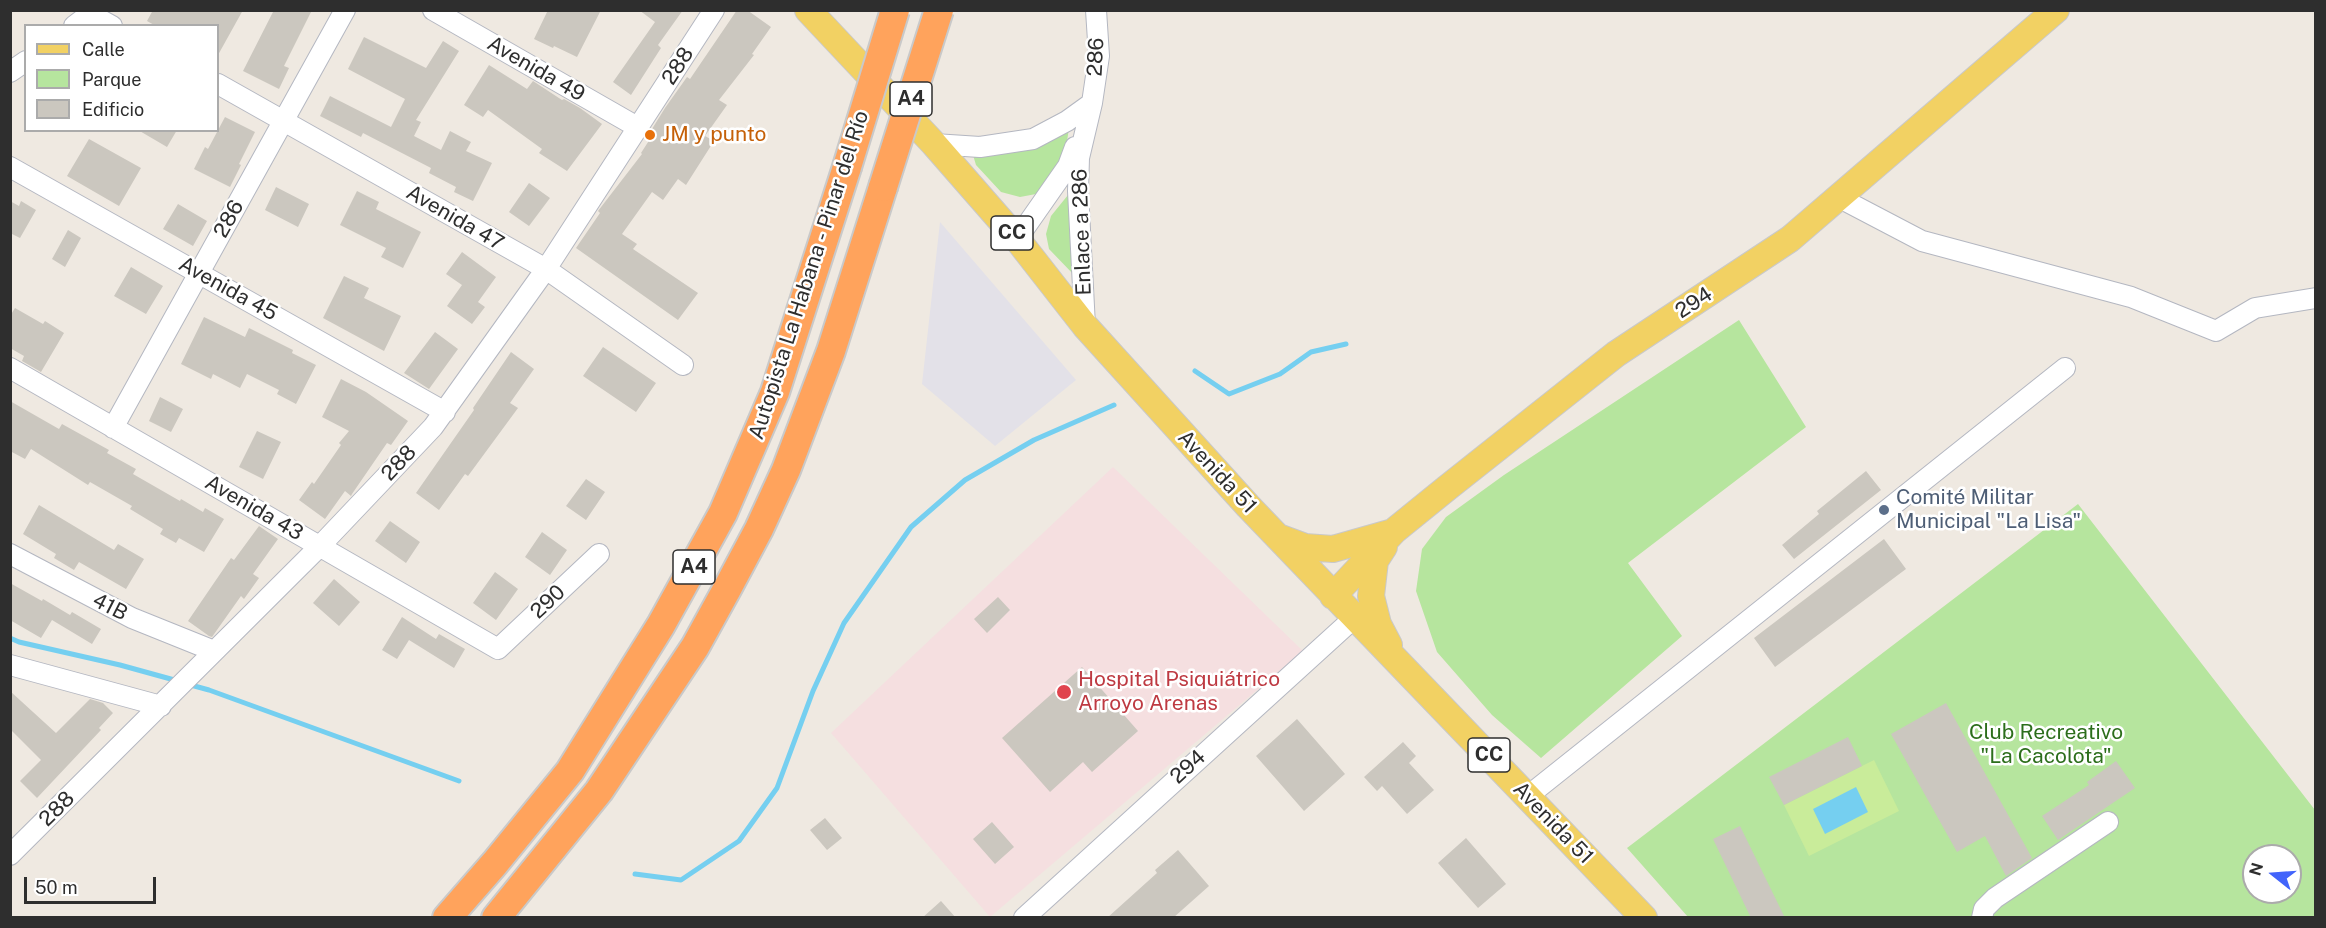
<!DOCTYPE html>
<html>
<head>
<meta charset="utf-8">
<style>
	body { margin:0 }
	#map { position:relative; width:2326px; height:928px; overflow:hidden; background:#efe9e1; font-family:"Public Sans",sans-serif }
	canvas { display:block }
	.frame { position:absolute; inset:0; border:12px solid #2e2e2e; pointer-events:none }
	.legend { position:absolute; left:24px; top:24px; width:195px; height:108px; box-sizing:border-box; background:#fff; border:2px solid #ababab; margin:0; padding:8px 10px; list-style:none; font-size:18px; color:#2e2e2e }
	.legend li { display:flex; align-items:center; gap:12px; height:30px }
	.legend b { width:30px; border:2px solid #ababab }
	.north { position:absolute; left:2242px; top:844px; width:60px; height:60px; box-sizing:border-box; background:#fff; border:2px solid #ababab; border-radius:50%; rotate:287deg; font-size:16px; font-weight:700; line-height:24px; text-align:center; color:#2e2e2e }
	.north::after { content:''; display:block; margin:auto; width:21px; height:27px; background:#4264fb; clip-path:polygon(50% 0,100% 100%,50% 72%,0 100%) }
	.scale { position:absolute; left:24px; top:877px; width:132px; height:27px; box-sizing:border-box; border:3px solid #2e2e2e; border-top:0; padding-left:8px; font-size:18px; line-height:21px; white-space:nowrap; color:#2e2e2e; -webkit-text-stroke:4px #fff; paint-order:stroke }
</style>
</head>
<body>
<div id="map">
<canvas width="2326" height="928"></canvas>
<div class="frame"></div>
<ul class="legend">
<li><b style="height:8px;background:#f2d163"></b>Calle</li>
<li><b style="height:16px;background:#b6e59e"></b>Parque</li>
<li><b style="height:16px;background:#cbc7bf"></b>Edificio</li>
</ul>
<div class="north">N</div>
<div class="scale">50 m</div>
</div>
<script>
const c = document.querySelector('canvas').getContext('2d');
c.lineJoin = 'round';
function fill(path, color) {
  c.fillStyle = color;
  c.fill(path, 'evenodd');
}
function toPath(rows) {
  const path = new Path2D();
  for (const r of rows) {
    path.moveTo(r[0], r[1]);
    for (let i = 2; i < r.length; i += 2) path.lineTo(r[i], r[i + 1]);
  }
  return path;
}
function strokePath(path, color, width, dash) {
  c.strokeStyle = color;
  c.lineWidth = width;
  c.lineCap = dash ? 'butt' : 'round';
  c.setLineDash(dash || []);
  c.stroke(path);
}
function write(font, color, halo, rows, align = 'center') {
  c.font = font + ' "Public Sans",sans-serif';
  c.lineWidth = 5;
  c.setLineDash([]);
  c.textBaseline = 'middle';
  c.strokeStyle = halo;
  c.fillStyle = color;
  for (const [text, x, y, turn = 0] of rows) {
    c.save();
    c.translate(x, y);
    c.rotate((+turn || 0) * Math.PI / 180);
    c.textAlign = isNaN(turn) ? turn : align;
    if (halo) c.strokeText(text, 0, 0);
    c.fillText(text, 0, 0);
    c.restore();
  }
}
fill(toPath([
	[940,222,1076,380,995,446,922,384]
]), '#e3e1e8');
fill(toPath([
	[1113,467,1303,651,990,917,831,733]
]), '#f5dfe0');
fill(toPath([
	[1069,128,1066,148,1058,170,1036,194,1020,197,1001,192,976,165,973,155,1018,152,1039,145],
	[1068,195,1072,210,1074,275,1049,249,1046,234,1051,216],
	[1739,320,1806,427,1628,563,1682,636,1541,758,1492,715,1437,652,1416,591,1422,549,1446,517,1504,475],
	[2078,504,2315,810,2315,917,1688,917,1627,848],
	[2254,856,2290,856,2290,892,2254,892]
]), '#b6e59e');
fill(toPath([
	[1874,760,1899,811,1809,856,1784,805]
]), '#c9ec9a');
fill(toPath([
	[1856,787,1868,812,1825,834,1813,809]
]), '#75cff0');
strokePath(toPath([
	[1195,371,1229,394,1280,374,1311,352,1346,344],
	[10,638,19,642,120,665,178,681],
	[187,684,209,690,459,781],
	[635,874,681,880,739,841,777,788,813,691,844,623,911,527,965,480,1034,440,1114,405]
]), '#75cff0', 5);
fill(toPath([
	[153,10,243,10,218,55,218,26,156,26,147,21],
	[274,10,312,10,284,66,289,68,279,89,243,71],
	[548,10,601,10,577,57,554,46,553,48,534,39],
	[639,10,683,10,658,45,661,48,631,95,613,82,655,22],
	[737,10,747,10,771,27,752,54,754,55,719,100,727,105,705,136,714,141,686,185,678,179,663,200,652,192,622,234,637,244,633,249,698,293,678,320,576,248,600,213,598,211,642,154,641,153,650,139,647,137,665,108,687,77,690,79],
	[364,37,426,68,443,41,459,51,416,120,421,122,414,136,441,150,450,131,471,142,466,151,492,163,473,201,454,192,456,187,429,173,431,168,363,133,361,137,320,116,330,96,391,127,405,99,348,69],
	[489,65,527,89,533,81,562,100,564,99,580,108,602,124,567,171,539,153,542,149,488,110,483,117,464,105],
	[225,117,255,132,239,164,241,165,230,187,194,169,205,147,208,149],
	[138,130,177,130,167,147],
	[89,139,141,168,119,206,67,176],
	[529,183,550,198,529,226,509,212],
	[276,187,309,204,298,227,265,210],
	[357,191,379,202,376,209,421,232,403,268,381,257,386,248,340,225],
	[10,201,19,206,21,201,36,210,20,238,10,233],
	[178,204,207,221,193,246,163,229],
	[68,230,81,238,65,267,52,259],
	[462,252,496,277,478,302,485,307,472,324,447,306,462,285,446,274],
	[131,267,163,286,146,314,114,296],
	[344,276,369,288,364,298,401,316,384,351,323,318],
	[15,308,43,324,45,321,64,333,41,372,22,361,24,356,10,348,10,316],
	[204,317,245,337,249,328,293,350,292,353,316,365,296,404,277,394,279,390,247,374,240,388,213,374,211,379,181,364],
	[435,332,458,349,429,389,404,373],
	[603,347,656,383,636,412,583,376],
	[511,352,534,369,510,403,518,408,468,476,465,474,439,510,416,493,474,410,473,408],
	[341,379,366,392,408,421,391,445,387,443,352,494,351,496,345,491,325,519,299,500,312,482,314,484,341,445,339,443,349,431,322,417],
	[160,397,183,409,171,432,149,421],
	[10,401,59,429,62,424,109,450,107,453,136,469,133,474,180,501,181,499,203,512,205,508,224,519,204,552,179,538,176,543,160,534,163,529,130,509,132,506,90,482,88,485,31,449,25,459,10,451],
	[257,431,281,442,263,479,239,467],
	[1866,471,1881,490,1794,559,1782,545,1819,514,1817,511],
	[586,479,605,492,586,520,566,506],
	[39,505,114,550,118,544,144,559,126,589,79,562,74,570,54,558,56,554,23,534],
	[390,521,420,542,406,563,375,541],
	[259,526,278,539,253,574,259,578,244,599,241,596,212,637,209,636,188,621,231,558,234,560],
	[542,532,567,550,550,575,525,557],
	[1884,539,1906,569,1775,667,1754,638],
	[495,572,518,589,496,620,473,603],
	[334,579,360,602,339,626,313,603],
	[10,583,42,601,43,599,70,615,72,612,101,629,92,644,52,620,41,638,10,620],
	[998,597,1010,610,987,633,974,619],
	[402,617,436,639,439,634,465,649,454,668,409,640,397,659,382,650],
	[1082,667,1138,731,1092,772,1083,762,1050,792,1002,738],
	[10,691,56,733,90,699,103,703,113,713,99,728,101,730,37,798,20,781,41,760,10,729],
	[1946,703,2032,858,2006,876,1985,836,1957,852,1891,734],
	[1297,719,1345,774,1304,811,1256,756],
	[1848,737,1862,766,1784,805,1769,777],
	[1403,742,1416,756,1409,763,1434,790,1407,814,1382,786,1377,791,1364,777],
	[2116,761,2135,788,2058,840,2042,816,2089,785,2087,782],
	[825,818,842,838,827,850,810,830],
	[992,822,1014,847,995,864,973,839],
	[1740,826,1785,918,1751,918,1713,839],
	[1466,838,1506,884,1478,908,1438,863],
	[1178,850,1209,886,1173,918,1107,918,1157,873,1155,870],
	[941,901,956,918,922,918]
]), '#cbc7bf');
const minor = toPath([
	[433,10,639,128],
	[90,14,112,26],
	[74,26,95,10],
	[10,72,26,61],
	[218,84,546,269,683,365],
	[934,144,980,147,1033,139,1067,121,1092,103],
	[10,167,445,412],
	[1838,197,1922,241,2131,297,2216,331,2255,308,2316,298],
	[1017,239,1068,166,1075,147],
	[1085,326,1078,191,1079,158,1092,103,1099,56,1096,10],
	[10,368,498,649,599,554],
	[113,428,345,10],
	[10,554,132,618,214,651],
	[10,665,161,706],
	[1528,796,2065,368],
	[10,855,320,546,433,427,546,269,714,10],
	[1024,918,1354,618],
	[1982,918,1984,909,1995,898,2108,822]
]);
const major = toPath([
	[808,10,934,144,1017,239,1085,326,1248,506,1644,918],
	[1278,537,1305,547,1333,549,1393,532],
	[1384,547,1375,561,1371,596,1378,624,1389,645],
	[1333,596,1394,531,1447,488,1616,354,1790,239,2056,10]
]);
const highway = toPath([
	[447,918,495,863,570,771,661,625,723,513,775,392,847,167],
	[496,918,599,791,695,647,727,589,759,529,786,470,831,351,883,187]
]);
strokePath(minor, '#b4b7c1', 22);
strokePath(major, '#c9c9c9', 28);
strokePath(highway, '#c9c9c9', 32);
strokePath(minor, '#fff', 20);
strokePath(major, '#f2d163', 26);
strokePath(highway, '#ffa35c', 28);
const highwayBridge = toPath([
	[847,167,895,10],
	[883,187,939,10]
]);
strokePath(highwayBridge, '#c9c9c9', 32, []);
strokePath(highwayBridge, '#ffa35c', 28);
for (const [x, y, r, color] of [
	[650,135,6,"#e8710a"],
	[1884,510,6,"#5c6f8a"],
	[1064,692,8,"#e0444e"]
]) {
  const dot = new Path2D();
  dot.arc(x, y, r, 0, 2 * Math.PI);
  c.fillStyle = color;
  c.fill(dot);
  strokePath(dot, '#fff', 2);
}
for (const [x, y, w] of [
	[911,99,42],
	[1012,233,42],
	[694,567,42],
	[1489,755,42]
]) {
  const box = new Path2D();
  box.roundRect(x - w / 2, y - 17, w, 34, 4.5);
  c.fillStyle = '#fff';
  c.fill(box);
  strokePath(box, '#2e2e2e', 1.5);
}
write('bold 20px', '#2e2e2e', null, [
	["A4",911,99],
	["CC",1012,233],
	["A4",694,567],
	["CC",1489,755]
]);
write('21px', '#2e2e2e', '#fff', [
	["286",1096,57,-87],
	["288",678,66,-57],
	["Avenida 49",536,69,30],
	["Avenida 47",455,218,30],
	["286",229,219,-61],
	["Enlace a 286",1082,232,-92],
	["Autopista La Habana - Pinar del Río",809,275,-72],
	["Avenida 45",228,289,29],
	["294",1694,303,-33],
	["288",399,463,-47],
	["Avenida 51",1217,472,47],
	["Avenida 43",254,508,30],
	["290",548,602,-43],
	["41B",110,607,27],
	["294",1188,767,-42],
	["288",57,809,-45],
	["Avenida 51",1553,823,46]
]);
write('21px', '#c56008', '#fff', [
	["JM y punto",662,135]
], 'left');
write('21px', '#4e5e75', '#fff', [
	["Comité Militar",1896,498],
	["Municipal \"La Lisa\"",1896,522]
], 'left');
write('21px', '#be3a42', '#fff', [
	["Hospital Psiquiátrico",1078,680],
	["Arroyo Arenas",1078,704]
], 'left');
write('21px', '#2c6e1b', '#fff', [
	["Club Recreativo",2046,733],
	["\"La Cacolota\"",2046,757]
]);
</script>
</body>
</html>
